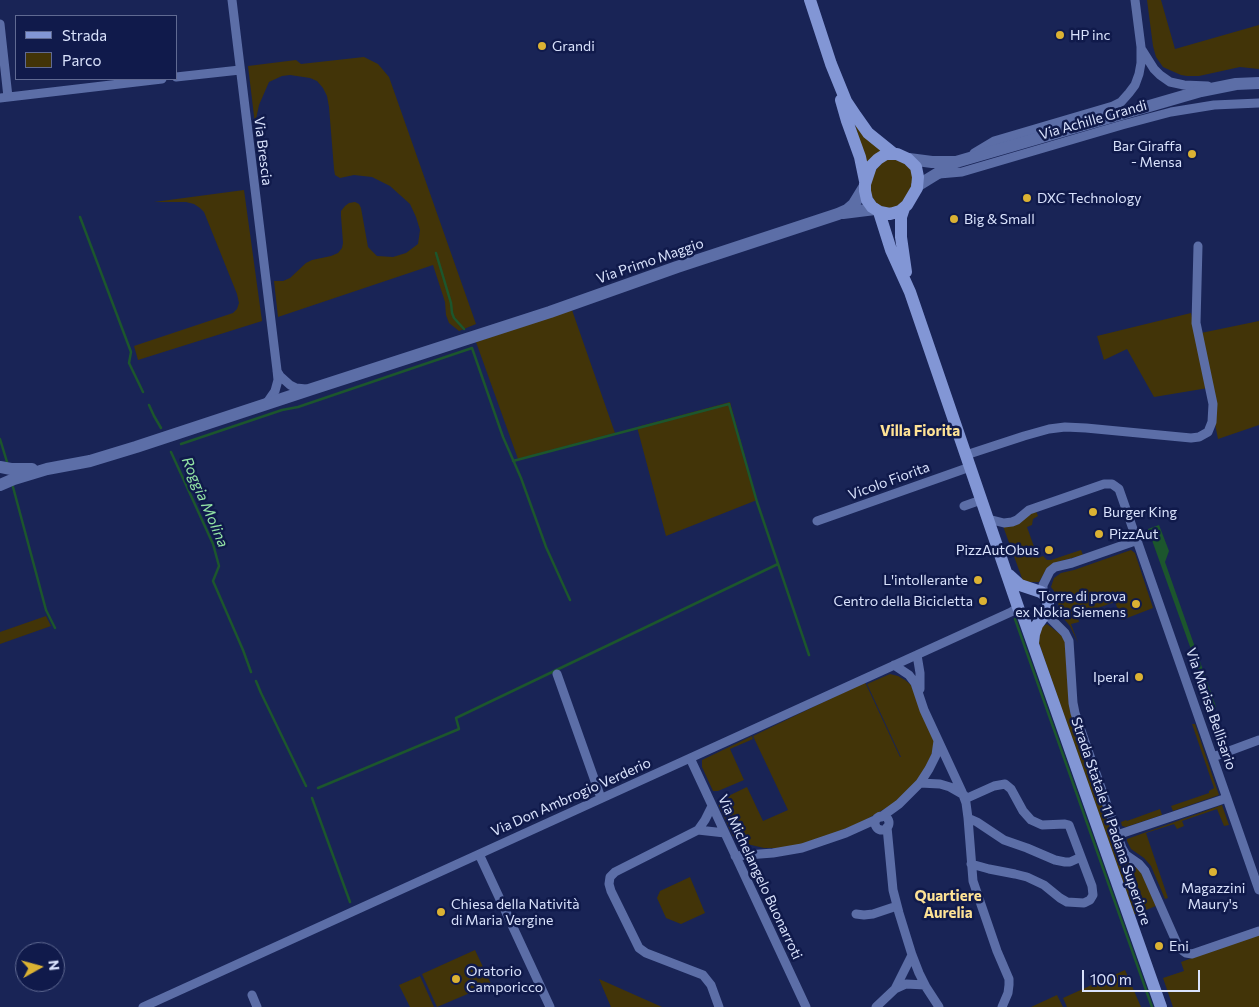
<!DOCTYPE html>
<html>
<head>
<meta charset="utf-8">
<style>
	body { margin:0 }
	#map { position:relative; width:1259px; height:1007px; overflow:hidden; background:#192456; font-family:Commissioner,sans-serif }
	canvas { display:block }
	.legend { position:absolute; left:15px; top:15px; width:162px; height:65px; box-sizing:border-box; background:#101a4b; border:1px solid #606a92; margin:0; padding:6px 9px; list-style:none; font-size:15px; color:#d9e2fc }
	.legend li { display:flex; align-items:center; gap:10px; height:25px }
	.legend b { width:25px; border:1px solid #606a92 }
	.north { position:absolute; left:15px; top:942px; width:50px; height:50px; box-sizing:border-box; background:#101a4b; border:1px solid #606a92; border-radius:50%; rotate:83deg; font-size:14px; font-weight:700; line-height:20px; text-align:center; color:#d9e2fc }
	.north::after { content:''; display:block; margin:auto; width:18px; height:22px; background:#dbb233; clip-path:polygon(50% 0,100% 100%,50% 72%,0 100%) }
	.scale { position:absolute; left:1082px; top:970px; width:118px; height:22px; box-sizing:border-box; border:2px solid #d9e2fc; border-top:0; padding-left:6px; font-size:15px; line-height:18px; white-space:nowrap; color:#d9e2fc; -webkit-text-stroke:4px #101a4b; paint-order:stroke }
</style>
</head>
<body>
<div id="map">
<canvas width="1259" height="1007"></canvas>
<ul class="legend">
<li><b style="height:6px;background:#8296d5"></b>Strada</li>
<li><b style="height:14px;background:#423408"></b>Parco</li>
</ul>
<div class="north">N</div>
<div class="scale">100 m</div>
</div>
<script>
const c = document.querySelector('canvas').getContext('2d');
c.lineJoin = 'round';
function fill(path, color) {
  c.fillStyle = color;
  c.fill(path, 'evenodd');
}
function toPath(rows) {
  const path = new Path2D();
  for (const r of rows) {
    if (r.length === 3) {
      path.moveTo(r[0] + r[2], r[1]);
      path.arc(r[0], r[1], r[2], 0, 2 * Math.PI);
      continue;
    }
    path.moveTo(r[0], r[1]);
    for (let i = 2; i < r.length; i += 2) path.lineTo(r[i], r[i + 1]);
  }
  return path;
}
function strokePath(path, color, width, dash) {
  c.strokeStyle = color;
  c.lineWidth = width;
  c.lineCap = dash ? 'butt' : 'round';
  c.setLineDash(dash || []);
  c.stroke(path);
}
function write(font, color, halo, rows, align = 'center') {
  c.font = font + ' Commissioner,sans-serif';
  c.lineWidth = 5;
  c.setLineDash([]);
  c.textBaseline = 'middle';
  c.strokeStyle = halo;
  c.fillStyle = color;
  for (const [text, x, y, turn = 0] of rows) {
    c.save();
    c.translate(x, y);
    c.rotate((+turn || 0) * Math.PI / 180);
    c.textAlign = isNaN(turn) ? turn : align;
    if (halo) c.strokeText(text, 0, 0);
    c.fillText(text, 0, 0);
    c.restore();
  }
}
fill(toPath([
	[1147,0,1161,0,1175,49,1259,25,1259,69,1240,67,1199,76,1187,76,1181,75,1163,67,1156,57,1153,46],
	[364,57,378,64,389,77,476,324,459,331,449,323,446,315,445,302,433,265,278,317,274,281,283,281,290,278,306,263,312,260,331,256,338,253,342,248,343,243,341,216,341,211,345,206,349,203,355,202,359,204,361,208,368,247,377,256,393,257,406,253,418,244,420,230,416,217,410,204,390,186,372,177,354,175,340,178,335,175,334,169,329,107,327,96,323,88,317,81,310,78,290,75,282,76,269,82,259,105,255,124,248,66,296,60,301,64],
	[853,118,883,150,867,166],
	[899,159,911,169,914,181,903,203,891,209,877,205,869,191,873,173,885,160],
	[244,190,262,321,138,360,134,346,233,313,237,309,239,303,237,294,204,212,200,208,194,204,186,202,154,202],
	[572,310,615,433,518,459,476,342],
	[1191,313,1196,334,1259,321,1259,425,1218,439,1208,388,1154,397,1127,349,1104,360,1097,336],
	[730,402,757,500,666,536,637,427],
	[1036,511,1038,516,1033,519,1032,525,1027,527,1038,558,1043,556,1047,560,1051,560,1081,550,1083,555,1057,562,1051,565,1046,570,1039,582,1030,582,1023,581,1003,526],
	[1131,550,1135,553,1153,608,1122,620,1115,602,1077,615,1079,622,1071,624,1078,643,1070,626,1059,613,1058,598,1054,591,1051,587,1054,578,1061,573,1074,570],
	[46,616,51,626,0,644,0,632],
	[1047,624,1060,634,1065,640,1070,711,1118,851,1123,858,1136,866,1141,872,1156,906,1133,915,1039,643,1040,628],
	[890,674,898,676,905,680,911,685,935,741,935,746,921,779,893,804,862,822,810,843,780,848,764,848,747,844,741,841,733,836,719,806,719,802,722,799,747,787,763,821,788,810,753,736,865,682,900,757,901,757,867,684],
	[1192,724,1195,724,1219,795,1173,811,1171,806,1209,793,1209,791,1214,788],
	[752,736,753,739,730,749,744,780,718,791,713,791,702,767,702,760],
	[1222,805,1229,825,1224,826,1217,809,1182,821,1184,826,1177,829,1174,824,1146,833,1168,898,1165,899,1151,866,1144,858,1131,849,1127,841,1127,839],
	[1160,809,1162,815,1126,827,1122,826,1121,822,1126,820,1127,821],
	[690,877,705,913,681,924,666,918,657,898,660,891],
	[1259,934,1259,1007,1173,1007,1163,978,1184,971,1181,962],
	[475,950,491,984,437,1007,422,974],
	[1125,970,1141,1007,1067,1007,1063,998],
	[420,976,434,1007,410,1007,399,985],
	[599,979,662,1007,611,1007],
	[1057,995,1063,1007,1031,1007]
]), '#423408');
fill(toPath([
	[1159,525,1169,551,1165,562,1216,707,1213,711,1148,529]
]), '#1c562d');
strokePath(toPath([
	[80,217,131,352,129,363,143,392],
	[436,253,451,303,452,313,454,318,464,329],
	[149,405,154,416,161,428],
	[0,439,7,462],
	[181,444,282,410,298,407,472,348,503,437,521,478,546,547,570,600],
	[171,452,213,544,219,566,213,581,243,650,251,672],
	[513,461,729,404,757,502,809,655],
	[13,487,46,610,55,628],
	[1015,619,1152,1007],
	[256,681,261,693,306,786],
	[318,788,459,729,456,718,778,564],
	[312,798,350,902]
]), '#1c562d', 2.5);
strokePath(toPath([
	[232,0,277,370,278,380,275,391,266,404],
	[0,24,8,97],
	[1142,50,1154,69,1160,75,1170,82,1184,85,1208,86],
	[176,77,240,70],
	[0,98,162,79],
	[974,153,994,141,1113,106,1121,102,1129,93,1135,85,1139,74,1141,63,1141,47,1135,0],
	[939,174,962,172,1122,125,1171,112,1214,105,1259,103],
	[277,371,280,376,290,385,296,388,306,389],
	[966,455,1024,436,1049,429,1065,427,1086,428,1191,438,1199,437,1208,432,1212,422,1213,404,1196,323,1198,246],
	[964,506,981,500],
	[988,519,1004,523,1012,522,1017,520,1029,510,1104,484,1112,484,1119,489,1259,890],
	[817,521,970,467],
	[1043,593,1043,585,1050,571,1055,567,1072,563,1138,540],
	[1046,614,1065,633,1069,641,1073,703,1075,713,1122,848,1126,855,1139,864,1145,871,1179,948,1186,953,1192,954,1259,931],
	[917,655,920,673,920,689],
	[894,665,909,675,915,683,924,710,962,792,966,803,968,818,973,881,997,951,1009,979,1009,985,1008,993,1002,1007],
	[557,674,601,798],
	[1213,757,1259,740],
	[690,758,806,1007],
	[920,783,940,784,950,787,964,795],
	[965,799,994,786,1005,784,1011,789,1023,811,1031,820,1042,825,1065,824,1069,825,1092,886,1093,895,1090,900,1084,903,1067,902,1060,898,1044,885,1027,877,1015,874,989,869,971,864],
	[712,806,705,820,698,830,615,872,610,877,609,884,611,891,639,948,646,953,703,975,711,985,719,1007],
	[882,823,7],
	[881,817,899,804,920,783,929,769,936,755,938,741],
	[968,818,977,822,1004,840,1027,848,1055,860,1065,862,1070,862,1081,857],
	[887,827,893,890,899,913,912,955,919,973,926,987,939,1007],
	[698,830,725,833],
	[1117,835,1227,798],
	[479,854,550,1007],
	[735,856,773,853,802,848,846,833,877,819],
	[856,914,864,915,873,914,897,906],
	[912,955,895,989,906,984,925,985],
	[252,995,257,1007],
	[143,1007,1011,612,1019,607],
	[876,1007,895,989]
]), '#5c6ea7', 9);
strokePath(toPath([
	[909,159,932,162,956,162,1201,91,1236,84,1259,83],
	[917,186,956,162],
	[843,213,875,209],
	[0,467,11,469,32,469],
	[0,485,14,479,47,469,90,461,136,447,312,389,550,312,677,267,838,214,847,210,854,204,865,186]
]), '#5c6ea7', 12);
strokePath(toPath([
	[810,0,831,64,846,101,856,116,868,133,894,154],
	[841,100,847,121,860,157,865,181],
	[886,154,897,154,908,159,916,167,918,177,917,188,907,205,900,211,890,214,880,212,872,207,867,200,865,191,865,184,871,166,878,159,886,154],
	[904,208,901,217,901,237,906,272],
	[879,212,891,250,910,292,1019,610,1023,616,1161,1007],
	[1009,575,1020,585,1041,592,1046,596,1048,600,1048,610,1037,625,1034,634,1033,643]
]), '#8296d5', 12);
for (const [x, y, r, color] of [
	[1060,35,5,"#dbb233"],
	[542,46,5,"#dbb233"],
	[1192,154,5,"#dbb233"],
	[1027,198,5,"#dbb233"],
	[954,219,5,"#dbb233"],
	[1093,512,5,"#dbb233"],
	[1099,534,5,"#dbb233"],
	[1049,550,5,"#dbb233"],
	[978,580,5,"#dbb233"],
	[983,601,5,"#dbb233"],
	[1136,604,5,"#dbb233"],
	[1139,677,5,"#dbb233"],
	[1213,872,5,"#dbb233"],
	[441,912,5,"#dbb233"],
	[1159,946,5,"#dbb233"],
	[456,979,5,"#dbb233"]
]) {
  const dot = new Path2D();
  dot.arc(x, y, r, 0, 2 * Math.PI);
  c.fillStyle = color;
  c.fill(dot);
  strokePath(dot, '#101a4b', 2);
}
write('14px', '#d9e2fc', '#101a4b', [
	["HP inc",1070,35],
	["Grandi",552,46],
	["Bar Giraffa",1182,146,"right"],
	["- Mensa",1182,162,"right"],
	["DXC Technology",1037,198],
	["Big & Small",964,219],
	["Burger King",1103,512],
	["PizzAut",1109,534],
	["PizzAutObus",1039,550,"right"],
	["L'intollerante",968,580,"right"],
	["Torre di prova",1126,596,"right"],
	["ex Nokia Siemens",1126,612,"right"],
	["Centro della Bicicletta",973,601,"right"],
	["Iperal",1129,677,"right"],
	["Magazzini",1213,888,"center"],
	["Maury's",1213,904,"center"],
	["Chiesa della Natività",451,904],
	["di Maria Vergine",451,920],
	["Eni",1169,946],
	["Oratorio",466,971],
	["Camporicco",466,987]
], 'left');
write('14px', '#d9e2fc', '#101a4b', [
	["Via Achille Grandi",1093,120,-16],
	["Via Brescia",263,151,83],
	["Via Primo Maggio",650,261,-19],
	["Vicolo Fiorita",889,481,-20],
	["Via Marisa Bellisario",1211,709,71],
	["Via Don Ambrogio Verderio",571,797,-24],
	["Strada Statale 11 Padana Superiore",1111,821,71],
	["Via Michelangelo Buonarroti",760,877,65]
]);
write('bold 15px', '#fee295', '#101a4b', [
	["Villa Fiorita",920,431],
	["Quartiere",948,896],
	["Aurelia",948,913]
]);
write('italic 15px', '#94e5a5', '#101a4b', [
	["Roggia Molina",205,502,67]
]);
</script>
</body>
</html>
